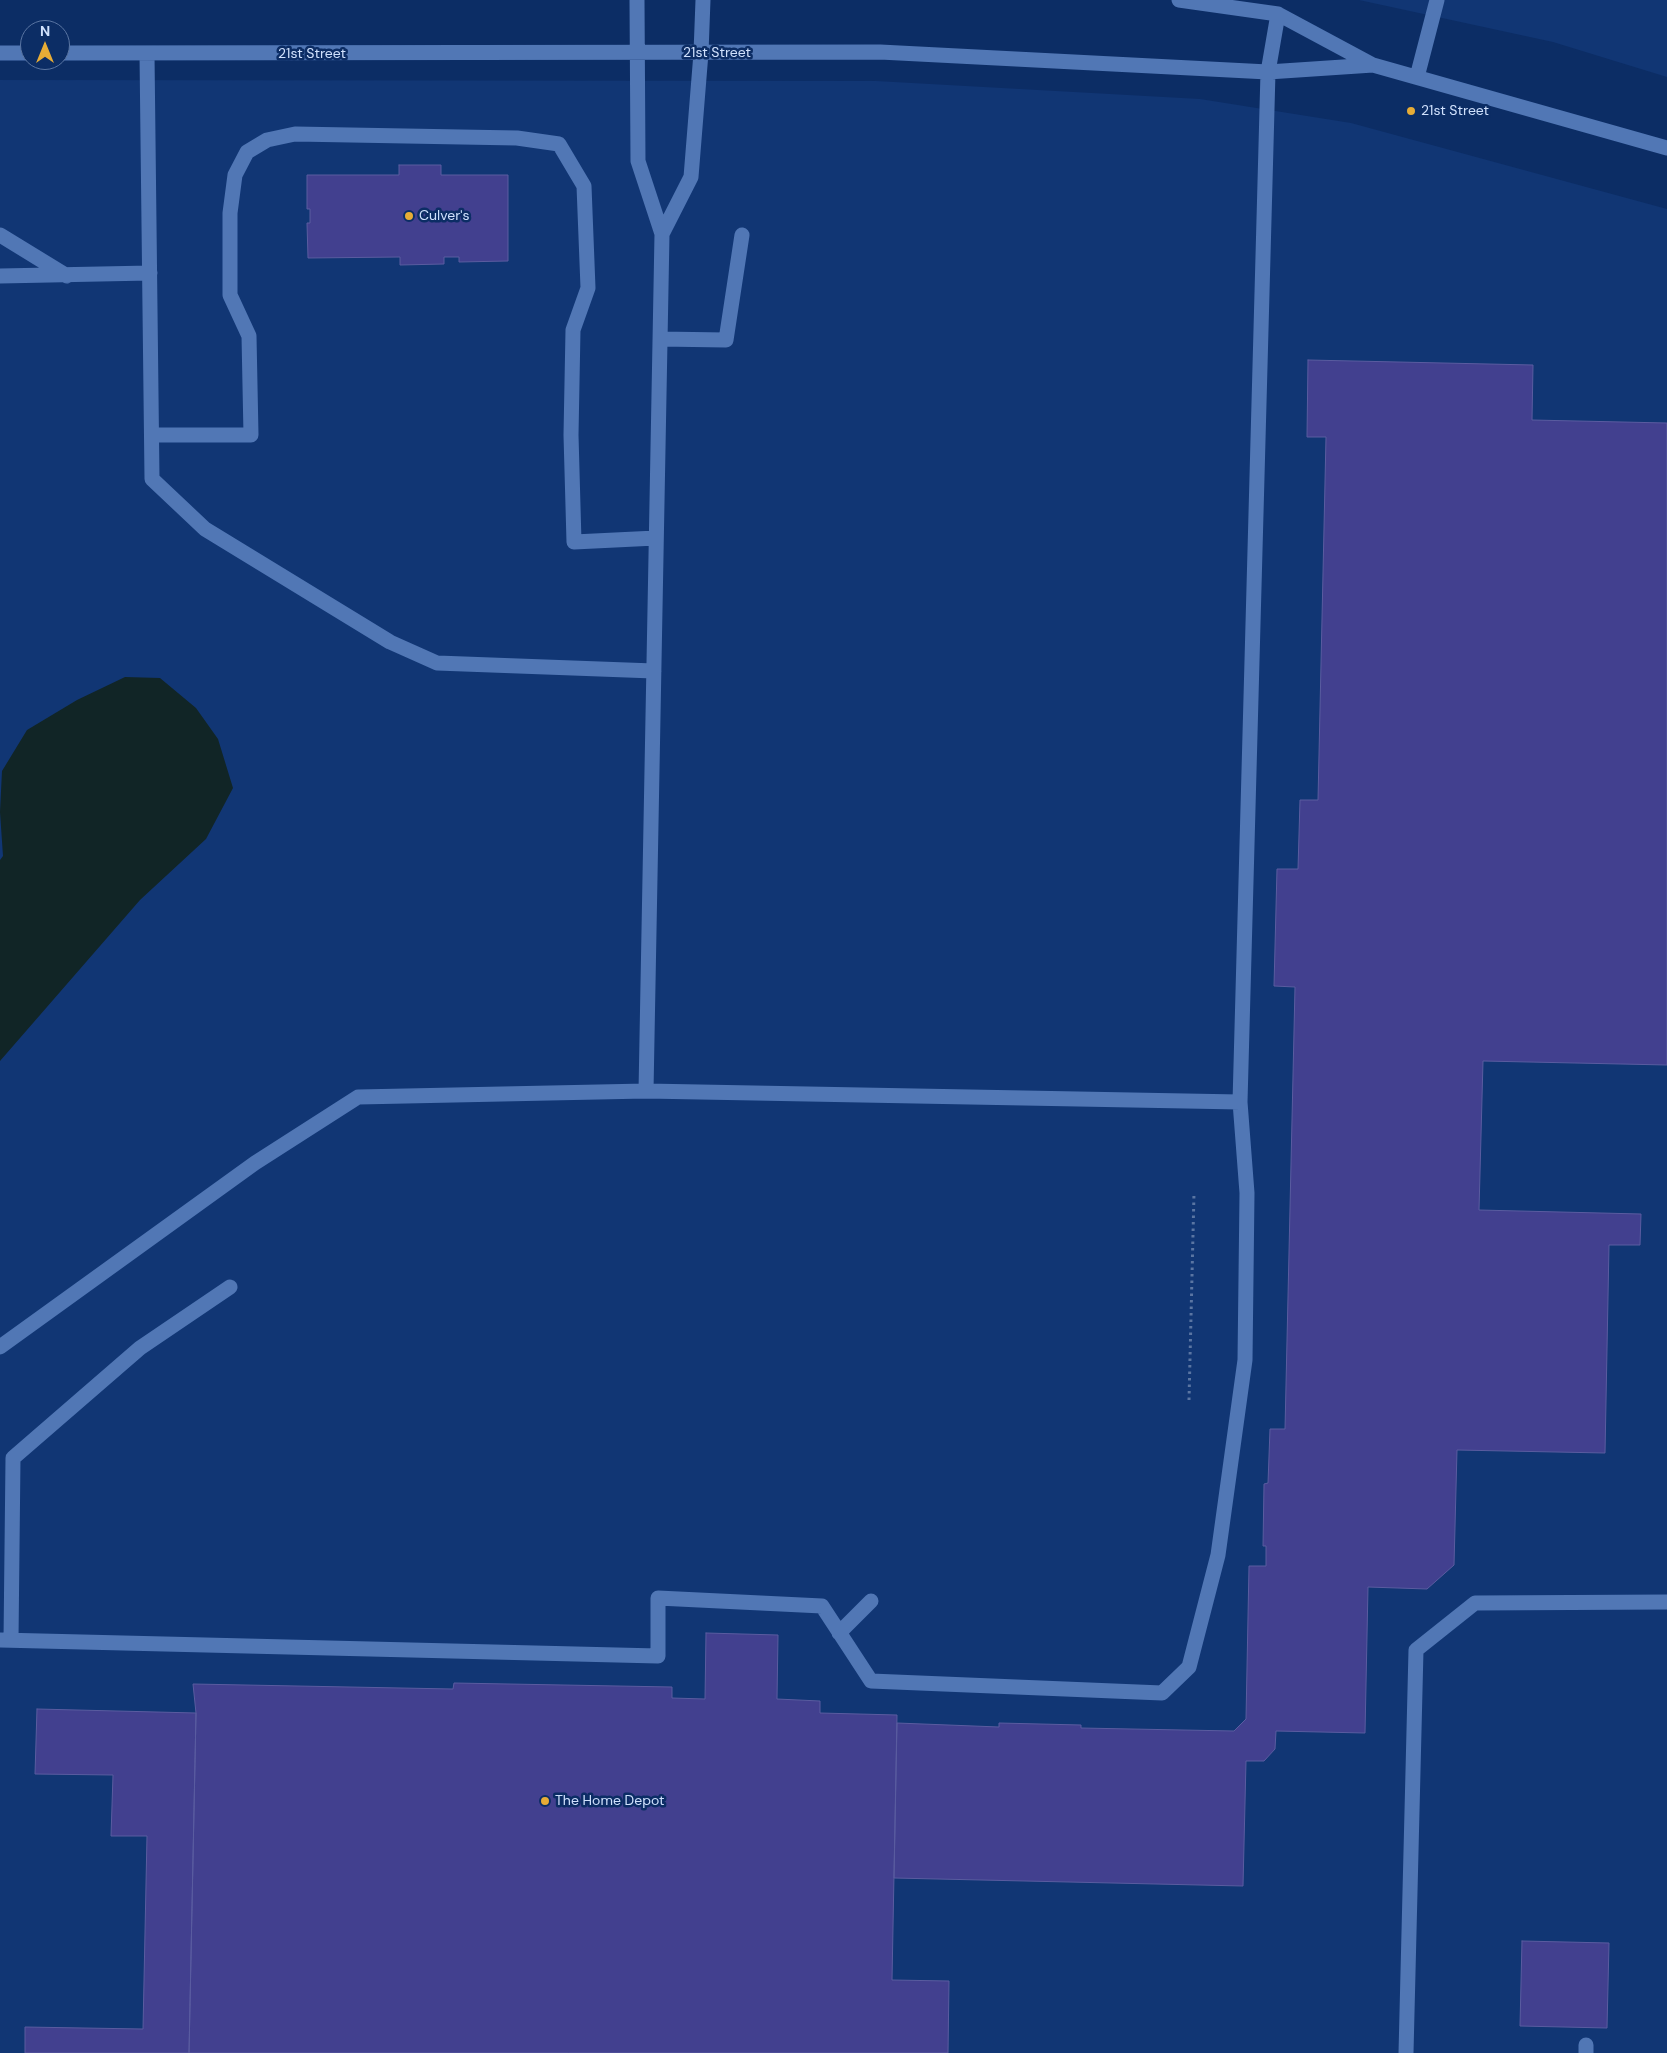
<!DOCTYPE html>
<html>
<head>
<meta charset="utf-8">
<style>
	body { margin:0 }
	#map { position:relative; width:1667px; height:2053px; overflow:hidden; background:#0c2d65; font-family:"DM Sans",sans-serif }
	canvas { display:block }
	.north { position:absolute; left:20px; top:20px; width:50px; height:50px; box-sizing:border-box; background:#0c2d65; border:1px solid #5a75a2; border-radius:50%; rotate:0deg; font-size:14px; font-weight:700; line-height:20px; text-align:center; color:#d0e1fd }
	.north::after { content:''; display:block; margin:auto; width:18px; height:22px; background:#e7ac36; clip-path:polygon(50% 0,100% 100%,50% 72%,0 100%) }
</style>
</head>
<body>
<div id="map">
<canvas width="1667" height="2053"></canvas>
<div class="north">N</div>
</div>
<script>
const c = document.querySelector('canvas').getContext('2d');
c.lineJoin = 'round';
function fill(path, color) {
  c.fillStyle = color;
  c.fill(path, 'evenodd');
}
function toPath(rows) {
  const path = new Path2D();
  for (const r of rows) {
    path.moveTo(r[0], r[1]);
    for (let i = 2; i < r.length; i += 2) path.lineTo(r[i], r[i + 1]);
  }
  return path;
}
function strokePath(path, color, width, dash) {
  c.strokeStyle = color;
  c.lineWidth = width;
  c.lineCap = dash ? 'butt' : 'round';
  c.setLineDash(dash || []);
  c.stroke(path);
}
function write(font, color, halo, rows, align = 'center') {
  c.font = font + ' "DM Sans",sans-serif';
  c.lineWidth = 5;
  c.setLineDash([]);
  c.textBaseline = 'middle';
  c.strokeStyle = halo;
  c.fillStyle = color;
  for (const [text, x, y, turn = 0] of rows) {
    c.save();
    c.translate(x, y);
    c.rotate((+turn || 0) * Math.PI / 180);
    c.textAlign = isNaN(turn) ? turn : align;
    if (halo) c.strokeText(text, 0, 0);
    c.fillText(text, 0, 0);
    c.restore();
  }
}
fill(toPath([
	[1359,0,1667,0,1667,77,1553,42],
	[0,80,876,81,1200,99,1351,123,1667,209,1667,2053,0,2053]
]), '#113674');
fill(toPath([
	[125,677,160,678,196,708,218,739,233,788,206,839,140,900,0,1061,0,860,3,856,0,812,2,771,27,730,77,700]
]), '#112526');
const building = toPath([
	[399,165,441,165,441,175,508,175,508,261,459,262,459,257,444,257,444,264,400,265,400,257,308,258,307,223,310,223,310,209,307,209,307,175,399,175,399,165],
	[1308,360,1533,365,1532,420,1667,423,1667,1065,1483,1061,1479,1210,1641,1214,1640,1245,1609,1245,1605,1453,1457,1450,1454,1565,1427,1589,1368,1587,1365,1733,1276,1731,1275,1749,1264,1761,1246,1761,1243,1886,894,1878,897,1723,999,1727,999,1723,1081,1725,1081,1728,1234,1731,1246,1719,1249,1566,1266,1566,1266,1546,1263,1546,1264,1484,1268,1483,1270,1429,1285,1429,1295,987,1274,986,1277,869,1298,869,1300,800,1318,800,1326,437,1307,437,1308,360],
	[706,1633,778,1635,777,1699,820,1701,820,1713,897,1715,892,1980,949,1981,948,2053,189,2053,196,1713,193,1684,453,1689,454,1683,672,1687,672,1698,705,1699,706,1633],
	[37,1709,196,1713,189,2053,25,2053,25,2027,143,2029,147,1836,111,1836,113,1775,35,1774,37,1709],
	[1522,1941,1609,1943,1607,2028,1520,2026,1522,1941]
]);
fill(building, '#42408f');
strokePath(building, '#5a5ca0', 1);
strokePath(toPath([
	[1189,1400,1194,1193]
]), '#5a75a2', 3, [2.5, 4]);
strokePath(toPath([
	[637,0,638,161,662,234,646,1091],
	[1179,0,1278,14,1373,65,1667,148],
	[0,53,30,53],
	[60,53,880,52,1268,72,1373,65],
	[147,54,152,479,205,529,390,642,437,663,654,671],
	[1417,77,1437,0],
	[662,234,691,177,701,53,703,0],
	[0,235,67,276],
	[0,276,150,273],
	[660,339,726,340,742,235],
	[152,435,251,435,249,336,230,295,230,213,235,175,247,152,267,140,295,134,517,138,559,144,584,186,588,288,573,330,571,435,574,542,656,538],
	[0,1347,255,1163,358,1097,646,1091,1240,1102],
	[839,1633,871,1601],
	[0,1640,658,1656,658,1598,822,1606,871,1681,1162,1693,1189,1667,1218,1555,1245,1360,1247,1193,1240,1102,1268,72,1278,14],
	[11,1640,13,1458,140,1348,230,1287],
	[1406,2053,1416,1650,1475,1603,1667,1602],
	[1586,2053,1586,2045]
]), '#5177b5', 15);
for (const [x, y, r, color] of [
	[1411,111,5,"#e7ac36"],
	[409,216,5,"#e7ac36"],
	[545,1801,5,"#e7ac36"]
]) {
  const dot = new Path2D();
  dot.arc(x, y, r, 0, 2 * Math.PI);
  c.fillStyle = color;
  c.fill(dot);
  strokePath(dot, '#0c2d65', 2);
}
write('14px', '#d0e1fd', '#0c2d65', [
	["21st Street",717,53],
	["21st Street",312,54]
]);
write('14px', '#d0e1fd', '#0c2d65', [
	["21st Street",1421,111],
	["Culver's",419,216],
	["The Home Depot",555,1801]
], 'left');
</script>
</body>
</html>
